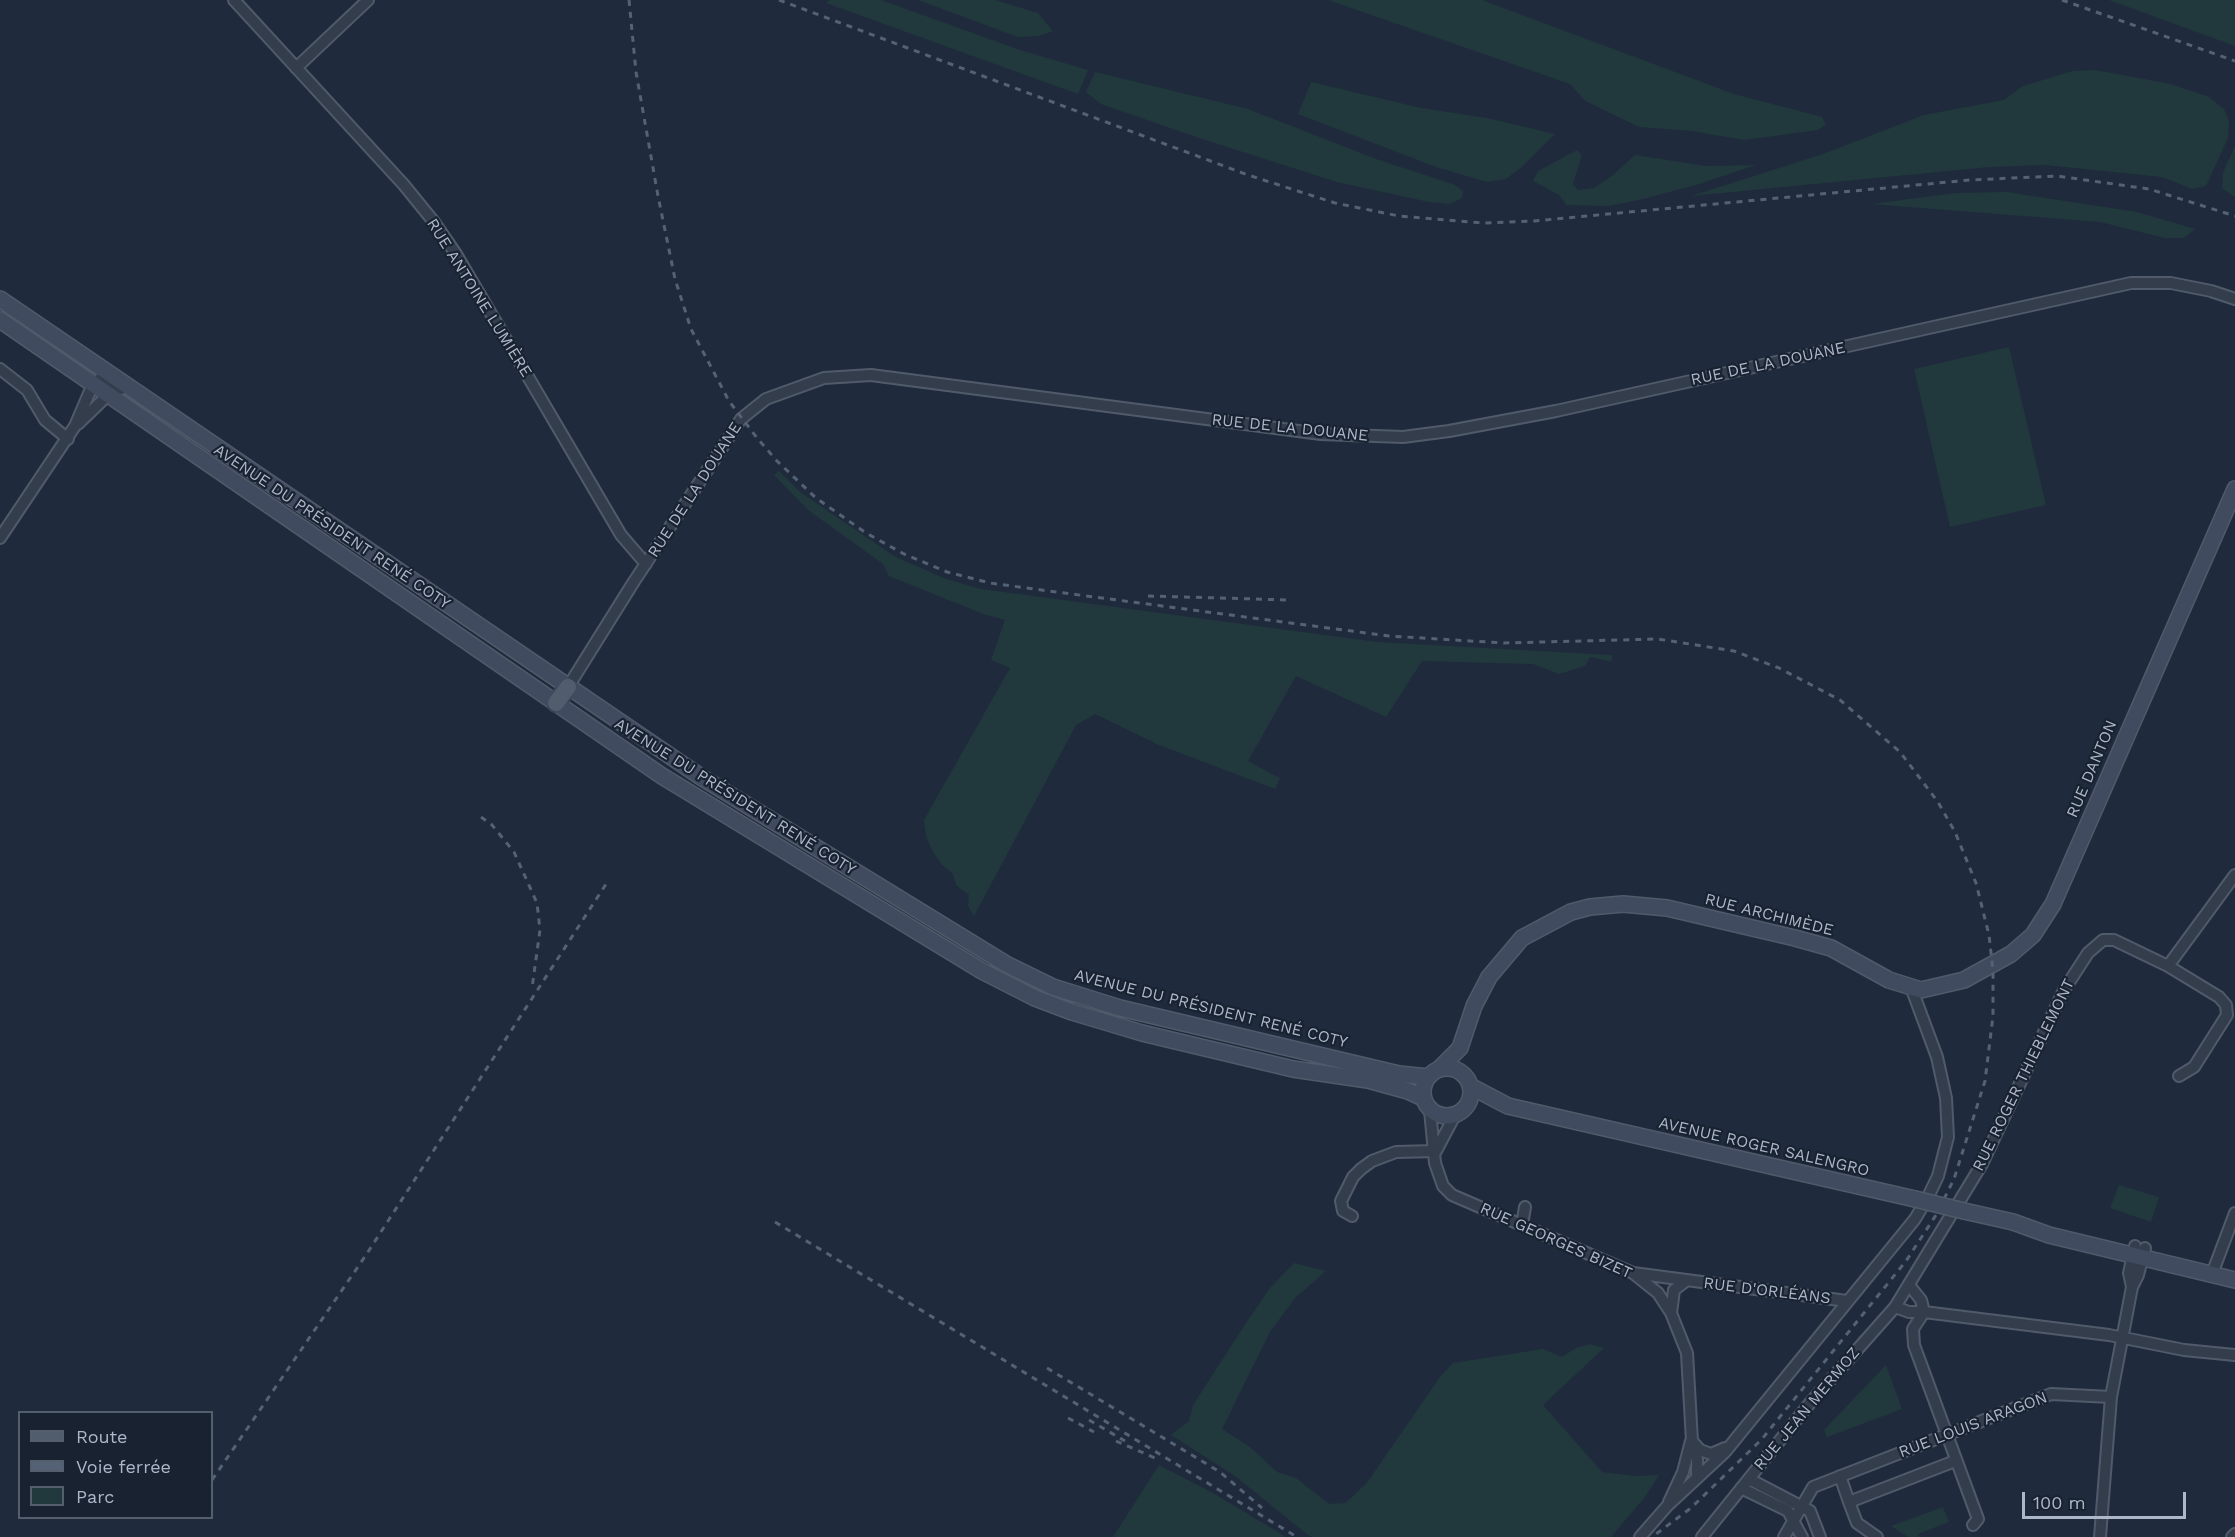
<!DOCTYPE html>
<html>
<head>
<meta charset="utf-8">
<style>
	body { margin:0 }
	#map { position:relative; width:2235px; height:1537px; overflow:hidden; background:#1f2b3c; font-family:"Work Sans",sans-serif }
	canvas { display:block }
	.legend { position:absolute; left:18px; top:1411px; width:195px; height:108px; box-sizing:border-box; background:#192231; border:2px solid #555e6d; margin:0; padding:8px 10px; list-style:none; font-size:18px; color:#aeb7c8 }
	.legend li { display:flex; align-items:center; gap:12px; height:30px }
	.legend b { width:30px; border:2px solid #555e6d }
	.scale { position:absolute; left:2022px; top:1492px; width:164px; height:27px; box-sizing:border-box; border:3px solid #aeb7c8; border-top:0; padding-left:8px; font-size:18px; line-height:21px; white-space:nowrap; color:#aeb7c8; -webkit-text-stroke:4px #192231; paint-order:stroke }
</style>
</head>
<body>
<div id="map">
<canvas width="2235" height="1537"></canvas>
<ul class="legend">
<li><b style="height:8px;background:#515c6d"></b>Route</li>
<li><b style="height:8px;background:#556174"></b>Voie ferrée</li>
<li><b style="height:16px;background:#21393d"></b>Parc</li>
</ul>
<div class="scale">100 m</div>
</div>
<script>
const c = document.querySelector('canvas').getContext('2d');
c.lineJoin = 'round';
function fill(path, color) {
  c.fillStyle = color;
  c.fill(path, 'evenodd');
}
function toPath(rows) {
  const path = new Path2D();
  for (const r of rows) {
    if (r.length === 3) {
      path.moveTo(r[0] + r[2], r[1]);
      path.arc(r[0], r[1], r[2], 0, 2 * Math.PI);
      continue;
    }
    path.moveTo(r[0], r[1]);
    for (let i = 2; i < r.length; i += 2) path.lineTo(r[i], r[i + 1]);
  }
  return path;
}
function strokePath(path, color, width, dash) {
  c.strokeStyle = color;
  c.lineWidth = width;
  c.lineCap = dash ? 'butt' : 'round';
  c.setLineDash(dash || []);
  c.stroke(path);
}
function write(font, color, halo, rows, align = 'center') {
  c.font = font + ' "Work Sans",sans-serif';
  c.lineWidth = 4.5;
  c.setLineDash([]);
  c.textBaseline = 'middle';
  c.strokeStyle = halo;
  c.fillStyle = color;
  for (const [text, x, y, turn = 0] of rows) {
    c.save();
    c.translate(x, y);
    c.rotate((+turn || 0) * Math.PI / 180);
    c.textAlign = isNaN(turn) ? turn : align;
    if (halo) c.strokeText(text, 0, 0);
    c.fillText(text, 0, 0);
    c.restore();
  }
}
fill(toPath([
	[830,0,881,0,1017,49,1088,70,1078,94,826,3],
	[918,0,995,0,1038,13,1053,31,1039,36,1018,37],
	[1328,0,1482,0,1734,94,1822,117,1826,124,1818,130,1744,140,1692,131,1639,127,1585,101,1570,84],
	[2109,0,2235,0,2235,46],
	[2095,70,2171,84,2209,97,2224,109,2229,121,2228,138,2206,186,2192,189,2162,177,2045,165,1989,167,1691,196,1823,154,1924,115,2004,100,2023,86,2073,71],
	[1095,72,1248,109,1376,159,1455,185,1463,191,1462,198,1450,204,1429,202,1337,182,1199,138,1101,104,1086,92],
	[1311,82,1421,108,1487,118,1555,134,1522,167,1506,179,1487,182,1436,167,1298,114],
	[2235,145,2235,197,2222,188,2223,173],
	[1577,150,1582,155,1573,184,1578,190,1594,188,1613,175,1635,155,1706,166,1756,165,1696,185,1639,200,1608,206,1566,205,1559,195,1533,181,1538,171],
	[2006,192,2137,212,2195,229,2184,238,2165,238,2100,222,1871,204,1956,193],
	[2009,347,2046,505,1950,527,1914,369],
	[779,471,800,492,894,556,946,579,981,589,1377,642,1612,655,1612,662,1590,657,1585,666,1559,674,1533,664,1422,661,1386,717,1296,676,1248,761,1280,778,1275,789,1159,745,1095,714,1076,725,974,916,968,906,969,895,956,885,953,874,942,865,933,852,926,836,924,820,1010,668,991,660,1005,620,983,614,889,576,883,564,808,510,774,475],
	[2119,1185,2159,1197,2151,1222,2110,1208],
	[1294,1263,1326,1271,1295,1298,1270,1332,1222,1429,1250,1447,1277,1472,1296,1478,1329,1504,1345,1503,1366,1484,1440,1377,1453,1363,1543,1349,1562,1357,1576,1348,1590,1344,1604,1348,1543,1405,1602,1472,1636,1476,1659,1475,1645,1497,1611,1537,1312,1537,1308,1535,1235,1476,1171,1435,1189,1421,1193,1405,1246,1323,1270,1288],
	[1886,1365,1902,1409,1827,1437,1824,1430],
	[1159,1465,1213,1493,1286,1537,1113,1537],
	[1943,1507,1949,1522,1918,1534,1919,1537,1908,1537,1891,1526]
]), '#21393d');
const street = toPath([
	[234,0,404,185,434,222,456,254,621,535,646,564],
	[296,68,368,0],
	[0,369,27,390,45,420,68,439],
	[78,424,108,395],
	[0,538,75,426,93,384,101,378,121,389],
	[568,687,633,583,741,419,766,399,824,378,871,375,1321,434,1403,437,1449,431,1556,411,2131,283,2171,283,2211,291,2235,299],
	[2168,966,2235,875],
	[1430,1110,1435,1163,1443,1186,1452,1195,1633,1273,1658,1293,1671,1313,1687,1353,1692,1441,1697,1459,1697,1477],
	[1436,1151,1455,1115],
	[1352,1216,1343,1211,1341,1201,1353,1177,1361,1169,1372,1161,1396,1152,1436,1151],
	[1522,1225,1525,1207],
	[1633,1273,1847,1301],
	[2212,1274,2235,1213],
	[1909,1285,1921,1300,1924,1312],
	[2132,1287,2129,1273,2135,1246],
	[1895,1307,1909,1312,1924,1312,2109,1335,2184,1350,2235,1355],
	[1924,1312,1913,1329,1914,1345,1978,1519,1973,1525],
	[1671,1313,1674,1290,1687,1280],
	[1693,1442,1700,1450,1711,1454,1725,1448],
	[1840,1476,1849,1502,1955,1461],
	[1749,1479,1810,1511,1820,1537],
	[1741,1488,1788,1511,1802,1537],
	[1669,1502,1683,1472,1691,1441],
	[1849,1502,1857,1523,1877,1537],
	[1640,1537,1668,1505,1725,1452,1915,1219,1928,1197,1938,1176,1948,1137,1946,1098,1937,1057,1911,987],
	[1702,1537,1810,1403,1895,1307,1982,1164,2064,990,2088,953,2103,940,2114,940,2168,966,2219,997,2226,1005,2227,1015,2194,1067,2179,1076],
	[1784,1537,1813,1487,2051,1394,2111,1397],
	[2100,1537,2111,1397,2132,1287,2138,1275,2145,1248],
	[2232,1537,2235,1534]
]);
const secondary = toPath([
	[0,299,701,777,1006,964,1053,987,1120,1008,1399,1074,1428,1077],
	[0,320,662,776,982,971,1035,998,1072,1012,1142,1033,1293,1069,1368,1080,1408,1091,1423,1098],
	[1447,1092,24],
	[1440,1068,1460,1048,1474,1006,1489,977,1522,938,1571,912,1590,907,1623,904,1667,908,1795,938,1831,948,1889,980,1921,990,1964,980,2011,954,2033,935,2053,904,2235,489],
	[1470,1086,1508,1106,1915,1199],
	[1964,1211,2013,1222,2049,1235,2235,1280]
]);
const primary = toPath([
	[556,703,568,687]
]);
strokePath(street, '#515a6a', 14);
strokePath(secondary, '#515a6a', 18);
strokePath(primary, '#3d4655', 20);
strokePath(street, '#333d4c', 10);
strokePath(secondary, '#414b60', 15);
strokePath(primary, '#515c6d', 16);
strokePath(toPath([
	[629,0,636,72,658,196,675,279,691,329,729,401,757,438,777,461,816,498,866,533,904,554,947,572,990,583,1034,589,1389,636,1504,643,1658,639,1734,651,1779,668,1840,700,1900,752,1938,802,1955,832,1976,883,1989,935,1993,971,1993,1016,1985,1081,1954,1179,1936,1215,1906,1261,1762,1439,1691,1508,1652,1537],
	[779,0,1248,175,1335,203,1399,216,1484,223,1534,221,1970,180,2057,176,2149,189,2235,216],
	[2062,0,2235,61],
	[1148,596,1290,600],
	[481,817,492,825,514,852,537,903,540,930,532,988],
	[775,1222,1297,1537],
	[1047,1368,1220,1472,1262,1508],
	[1068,1418,1094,1432],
	[1089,1420,1125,1441],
	[1116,1441,1155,1458],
	[212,1480,366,1255,608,881]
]), '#556174', 3, [6, 6]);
const secondaryBridge = toPath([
	[1915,1199,1964,1211]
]);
strokePath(secondaryBridge, '#515a6a', 18, []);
strokePath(secondaryBridge, '#414b60', 15);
write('16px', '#aeb7c8', '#192231', [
	["RUE ANTOINE LUMIÈRE",479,298,58],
	["RUE DE LA DOUANE",1768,364,-12],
	["RUE DE LA DOUANE",1290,428,6],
	["RUE DE LA DOUANE",695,490,-57],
	["AVENUE DU PRÉSIDENT RENÉ COTY",332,527,34],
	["RUE DANTON",2092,769,-67],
	["AVENUE DU PRÉSIDENT RENÉ COTY",735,797,32],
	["RUE ARCHIMÈDE",1769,915,14],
	["AVENUE DU PRÉSIDENT RENÉ COTY",1211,1009,14],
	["RUE ROGER THIEBLEMONT",2024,1075,-64],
	["AVENUE ROGER SALENGRO",1764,1147,13],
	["RUE GEORGES BIZET",1556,1241,24],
	["RUE D'ORLÉANS",1767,1291,7],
	["RUE JEAN MERMOZ",1807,1409,-50],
	["RUE LOUIS ARAGON",1973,1425,-21]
]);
</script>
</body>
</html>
